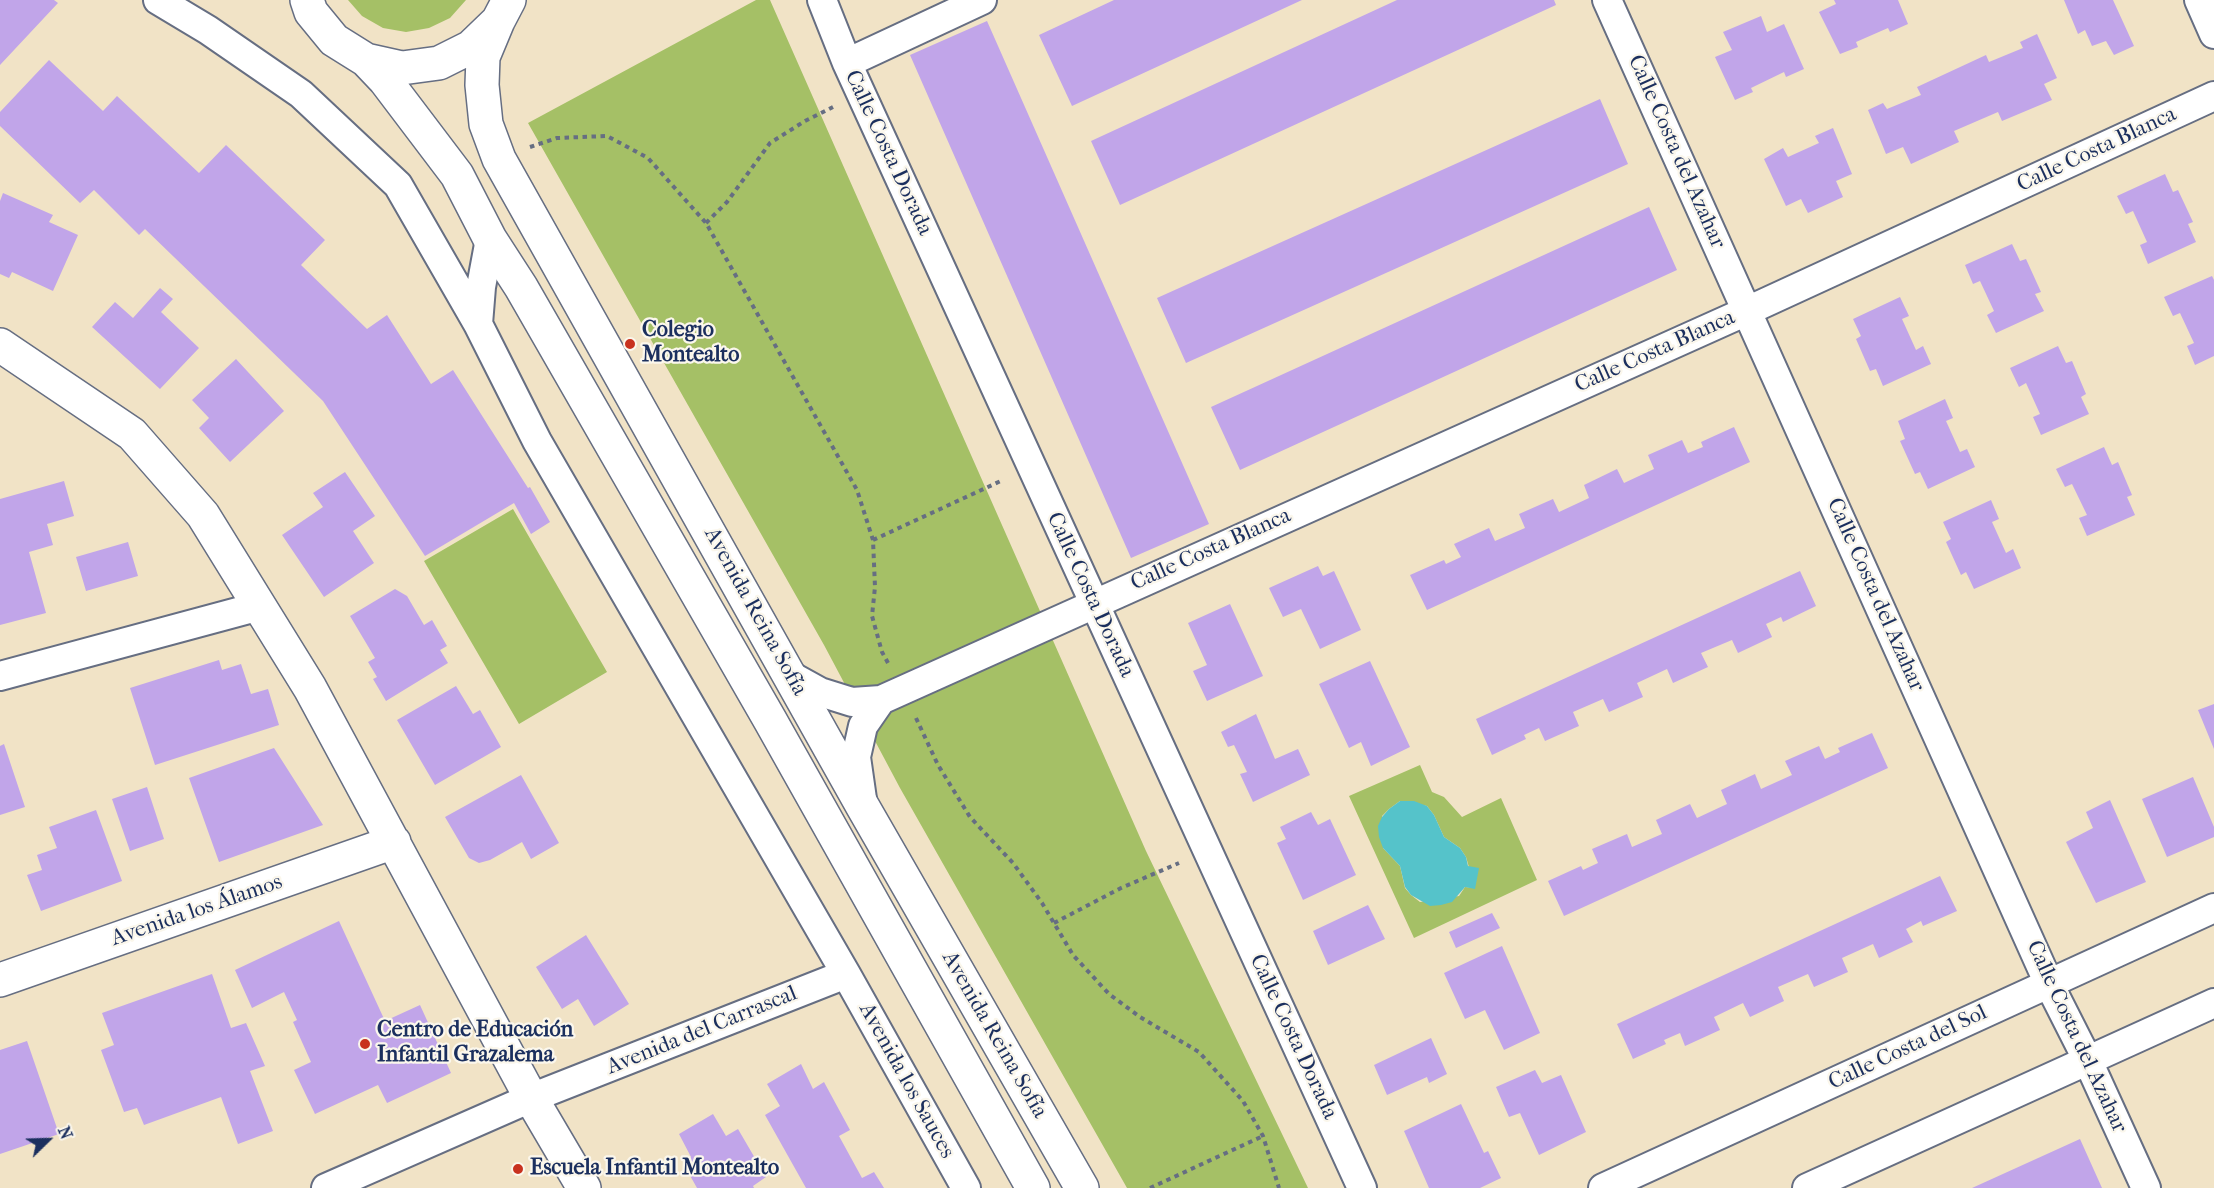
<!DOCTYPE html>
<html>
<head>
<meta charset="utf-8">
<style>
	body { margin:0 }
	#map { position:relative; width:2214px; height:1188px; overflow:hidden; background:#f1e3c6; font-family:"IM FELL French Canon",serif }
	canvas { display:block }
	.north { position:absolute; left:18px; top:1110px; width:60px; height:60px; -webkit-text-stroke:4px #fbf7ec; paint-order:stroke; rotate:67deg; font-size:16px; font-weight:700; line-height:24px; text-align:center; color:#1b2f5e }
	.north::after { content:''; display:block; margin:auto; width:21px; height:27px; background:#1b2f5e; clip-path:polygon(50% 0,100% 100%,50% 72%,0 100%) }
</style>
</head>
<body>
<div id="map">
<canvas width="2214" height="1188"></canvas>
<div class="north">N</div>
</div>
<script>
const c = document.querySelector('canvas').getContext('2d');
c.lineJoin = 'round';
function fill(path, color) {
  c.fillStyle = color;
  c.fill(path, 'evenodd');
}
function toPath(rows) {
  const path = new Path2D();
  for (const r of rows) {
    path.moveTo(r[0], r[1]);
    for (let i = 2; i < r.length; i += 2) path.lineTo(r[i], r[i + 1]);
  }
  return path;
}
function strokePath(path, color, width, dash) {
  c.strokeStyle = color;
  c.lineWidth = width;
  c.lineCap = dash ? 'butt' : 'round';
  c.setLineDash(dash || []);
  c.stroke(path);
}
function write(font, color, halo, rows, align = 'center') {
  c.font = font + ' "IM FELL French Canon",serif';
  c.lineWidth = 4.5;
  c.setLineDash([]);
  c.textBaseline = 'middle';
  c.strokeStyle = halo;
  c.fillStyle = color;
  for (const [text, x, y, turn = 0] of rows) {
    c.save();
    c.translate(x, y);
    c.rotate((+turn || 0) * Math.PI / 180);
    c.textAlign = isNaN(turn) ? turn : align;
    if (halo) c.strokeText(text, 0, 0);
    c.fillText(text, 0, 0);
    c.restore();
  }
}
fill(toPath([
	[348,0,466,0,450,18,429,28,406,32,383,28,362,16],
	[756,0,770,0,1146,851,1308,1188,1127,1188,900,788,824,645,528,123],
	[513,509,607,672,519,724,424,561],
	[1420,765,1432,792,1444,797,1462,817,1501,798,1537,880,1414,938,1349,796],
	[1400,801,1427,806,1434,815,1444,837,1460,848,1466,857,1475,888,1465,887,1459,896,1420,902,1411,895,1405,888,1400,866,1383,848,1382,816,1389,809]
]), '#a5c066');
fill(toPath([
	[1400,801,1414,801,1427,806,1434,815,1444,837,1460,848,1466,857,1468,866,1479,868,1475,889,1465,887,1452,902,1441,905,1430,906,1411,895,1405,887,1400,866,1383,848,1379,837,1378,826,1382,817,1389,809]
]), '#55c3ca');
fill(toPath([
	[0,0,54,0,58,3,0,65],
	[1114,0,1302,0,1072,106,1039,35],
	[1397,0,1554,0,1556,5,1120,205,1091,141],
	[1834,0,1898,0,1908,24,1890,32,1888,28,1856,42,1858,47,1840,54,1819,12,1836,4],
	[2064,0,2113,0,2134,46,2114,55,2106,41,2092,46,2085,30,2078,34],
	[1761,16,1767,32,1784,24,1804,69,1786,77,1784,72,1751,88,1753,92,1735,100,1715,57,1732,50,1723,32],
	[987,21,1209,524,1131,558,910,55],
	[2037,34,2057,78,2044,84,2052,100,2002,121,1998,112,1954,131,1959,142,1911,164,1903,147,1886,154,1868,110,1883,103,1887,109,1921,95,1917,87,1986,55,1989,62,2023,48,2020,42],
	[49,60,103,111,117,96,199,173,226,145,325,240,301,265,367,329,387,315,431,384,453,370,528,488,530,487,550,522,531,534,514,503,425,556,323,401,145,229,139,235,94,190,80,203,0,126,0,112],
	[1600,99,1628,164,1186,363,1157,298],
	[1833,128,1852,174,1836,181,1843,197,1808,213,1801,199,1786,206,1764,159,1783,148,1788,157,1819,143,1815,136],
	[2165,174,2173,192,2178,190,2193,222,2188,224,2196,242,2148,264,2140,245,2147,242,2133,211,2126,214,2117,196],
	[3,193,53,215,49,222,78,235,53,291,12,272,9,278,0,274,0,201],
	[1649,207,1677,270,1240,470,1211,407],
	[2012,244,2020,261,2026,259,2041,292,2035,294,2044,311,1996,333,1987,315,1994,311,1980,281,1973,284,1965,265],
	[2212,276,2214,280,2214,356,2195,365,2187,346,2194,343,2180,313,2173,316,2164,297],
	[160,288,173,299,161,312,199,348,160,389,92,327,115,302,133,318],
	[1900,297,1909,316,1902,319,1916,350,1923,346,1931,364,1883,386,1876,369,1870,371,1856,339,1861,336,1853,319],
	[2058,346,2066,363,2072,361,2086,394,2081,397,2089,414,2041,435,2033,417,2040,414,2026,383,2019,387,2010,368],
	[236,359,284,411,230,462,199,428,209,418,192,400],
	[1945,399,1953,418,1946,421,1960,452,1967,449,1975,467,1928,489,1920,472,1915,474,1900,441,1905,439,1898,421],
	[1734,427,1750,462,1427,610,1410,575,1444,560,1446,564,1461,557,1454,544,1489,528,1495,541,1525,528,1519,514,1553,499,1559,512,1589,498,1584,485,1617,469,1624,483,1654,469,1648,455,1682,440,1688,453,1703,447,1701,442],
	[2104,447,2112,465,2118,462,2132,495,2127,497,2135,515,2087,536,2079,518,2087,515,2072,484,2065,487,2056,469],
	[345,472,375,516,353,531,374,563,324,597,282,535,323,507,313,493],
	[64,481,74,516,47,524,53,545,29,552,46,613,0,625,0,499],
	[1991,500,1999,519,1992,522,2006,553,2013,549,2021,568,1974,589,1966,572,1961,575,1946,542,1951,539,1943,522],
	[128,542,138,576,86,591,76,557],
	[1318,566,1323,576,1334,571,1361,630,1320,649,1301,609,1283,617,1269,588],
	[1800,571,1816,606,1783,622,1781,617,1766,624,1772,637,1738,653,1732,640,1701,653,1708,667,1673,683,1667,669,1637,683,1643,697,1609,712,1603,699,1573,712,1579,726,1545,741,1539,728,1524,735,1526,739,1492,755,1476,719],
	[395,589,407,596,424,625,432,620,447,646,440,650,448,663,386,701,373,679,377,677,368,662,375,658,350,616],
	[1230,604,1263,676,1207,701,1193,671,1207,665,1188,623],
	[219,660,222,670,241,664,251,694,268,689,279,725,155,765,130,688],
	[1370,661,1410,747,1371,766,1361,742,1349,748,1319,684],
	[456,686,473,714,480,710,501,747,435,785,397,720],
	[2214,704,2214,749,2198,710],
	[1256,714,1275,759,1298,749,1310,775,1253,802,1240,774,1247,772,1234,745,1228,747,1221,732],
	[1872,733,1888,768,1564,916,1548,881,1581,866,1583,870,1598,863,1592,849,1627,834,1632,847,1662,834,1656,820,1690,804,1697,818,1727,804,1721,790,1755,774,1761,789,1792,775,1785,761,1819,746,1825,759,1840,752,1838,748],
	[4,744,25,807,0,815,0,746],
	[274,748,323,825,219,862,189,778],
	[521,775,559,843,531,859,522,842,490,860,479,863,469,858,445,817],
	[2193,777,2214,827,2214,837,2167,857,2142,799],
	[147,787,164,839,130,851,112,799],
	[2110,800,2146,882,2096,903,2066,842,2093,828,2086,812],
	[96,810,122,881,41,911,27,875,42,870,37,855,57,848,49,827],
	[1311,812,1318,825,1330,819,1356,875,1303,900,1277,843,1286,839,1280,827],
	[1940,876,1957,911,1923,926,1921,921,1906,929,1913,942,1879,958,1873,944,1842,958,1848,972,1814,987,1808,974,1778,987,1784,1001,1750,1017,1743,1003,1714,1017,1720,1030,1685,1046,1680,1033,1664,1040,1666,1044,1633,1059,1617,1024],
	[1368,905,1385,939,1328,965,1313,931],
	[1492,913,1500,928,1456,948,1449,932],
	[339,921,385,1021,420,1005,451,1073,387,1103,378,1085,315,1114,294,1070,311,1062,293,1022,297,1020,284,992,252,1008,235,970],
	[586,935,629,1004,594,1026,578,999,562,1009,536,967],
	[1502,946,1540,1033,1504,1050,1485,1010,1465,1019,1444,973],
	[212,974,231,1028,246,1023,265,1066,250,1071,273,1131,238,1144,221,1097,144,1125,137,1108,124,1112,101,1050,114,1045,102,1013],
	[1431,1038,1447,1074,1429,1083,1427,1077,1387,1095,1374,1065],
	[27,1041,59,1134,0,1154,0,1050],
	[801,1064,813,1089,824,1082,850,1130,839,1136,862,1178,874,1172,884,1188,806,1188,765,1115,780,1106,767,1084],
	[1535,1070,1542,1083,1561,1075,1586,1132,1539,1155,1520,1113,1509,1117,1496,1087],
	[1461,1104,1484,1153,1488,1151,1501,1178,1480,1188,1429,1188,1404,1131],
	[713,1114,726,1136,738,1129,766,1177,753,1186,754,1188,697,1188,683,1163,691,1157,679,1134],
	[2080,1139,2102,1188,1972,1188]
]), '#c1a5e9');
const minor = toPath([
	[158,0,208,30,301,94,398,185,478,324,537,441,846,974,966,1188],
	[822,0,847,63,1362,1188],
	[1607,0,2049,984,2088,1061,2146,1188],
	[2199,0,2214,34],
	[847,63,982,0],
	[478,324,481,287,490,239],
	[0,676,260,606],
	[791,676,820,692,852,702,881,700,1747,311,2214,96],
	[862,799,856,757,863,726,881,700],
	[326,1188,531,1098,846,974],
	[1603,1188,2214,908],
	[1807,1188,2214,1003]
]);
const tertiary = toPath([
	[0,345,132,434,203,515,310,688,531,1098,584,1188],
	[0,980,394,842]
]);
const primary = toPath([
	[307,0,311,12,334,40,366,60,402,68,439,63,471,47,498,21,509,0],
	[498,21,483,57,482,85,486,124,499,159,863,807,1082,1188],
	[366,60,385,80,457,175,490,239,521,287,770,720,1033,1188]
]);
strokePath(minor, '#666e82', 32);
strokePath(tertiary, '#666e82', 36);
strokePath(primary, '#666e82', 36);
strokePath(toPath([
	[530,147,557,138,607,136,648,158,706,223,857,490,873,540,875,587,872,616,882,652,888,663],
	[706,223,727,202,770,143,805,121,833,107],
	[873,540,1003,480],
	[916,718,938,765,970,817,1013,863,1042,903,1073,955,1109,994,1140,1017,1199,1052,1243,1101,1263,1136,1279,1188],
	[1054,923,1121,888,1179,863],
	[1150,1188,1263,1136]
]), '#666e82', 4, [4.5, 4.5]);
strokePath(minor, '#fff', 28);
strokePath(tertiary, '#fff', 33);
strokePath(primary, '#fff', 33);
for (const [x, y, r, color] of [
	[630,344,6,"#c8321e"],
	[365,1044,6,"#c8321e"],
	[518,1169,6,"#c8321e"]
]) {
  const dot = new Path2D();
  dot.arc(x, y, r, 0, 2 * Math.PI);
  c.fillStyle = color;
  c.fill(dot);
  strokePath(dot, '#fbf7ec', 2);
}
write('22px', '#1b2f5e', '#fbf7ec', [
	["Calle Costa Blanca",2097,150,-25],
	["Calle Costa del Azahar",1676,152,66],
	["Calle Costa Dorada",888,153,65],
	["Calle Costa Blanca",1655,352,-24],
	["Calle Costa Blanca",1211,550,-24],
	["Calle Costa Dorada",1090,595,65],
	["Calle Costa del Azahar",1875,595,66],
	["Avenida Reina Sofía",755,612,61],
	["Avenida los Álamos",197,911,-19],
	["Avenida del Carrascal",702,1031,-22],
	["Avenida Reina Sofía",994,1035,60],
	["Calle Costa Dorada",1293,1037,65],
	["Calle Costa del Azahar",2076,1037,65],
	["Calle Costa del Sol",1908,1048,-25],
	["Avenida los Sauces",906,1081,61]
]);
write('bold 22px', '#1b2f5e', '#fbf7ec', [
	["Colegio",642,331],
	["Montealto",642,356],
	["Centro de Educación",377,1031],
	["Infantil Grazalema",377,1056],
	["Escuela Infantil Montealto",530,1169]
], 'left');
</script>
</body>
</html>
